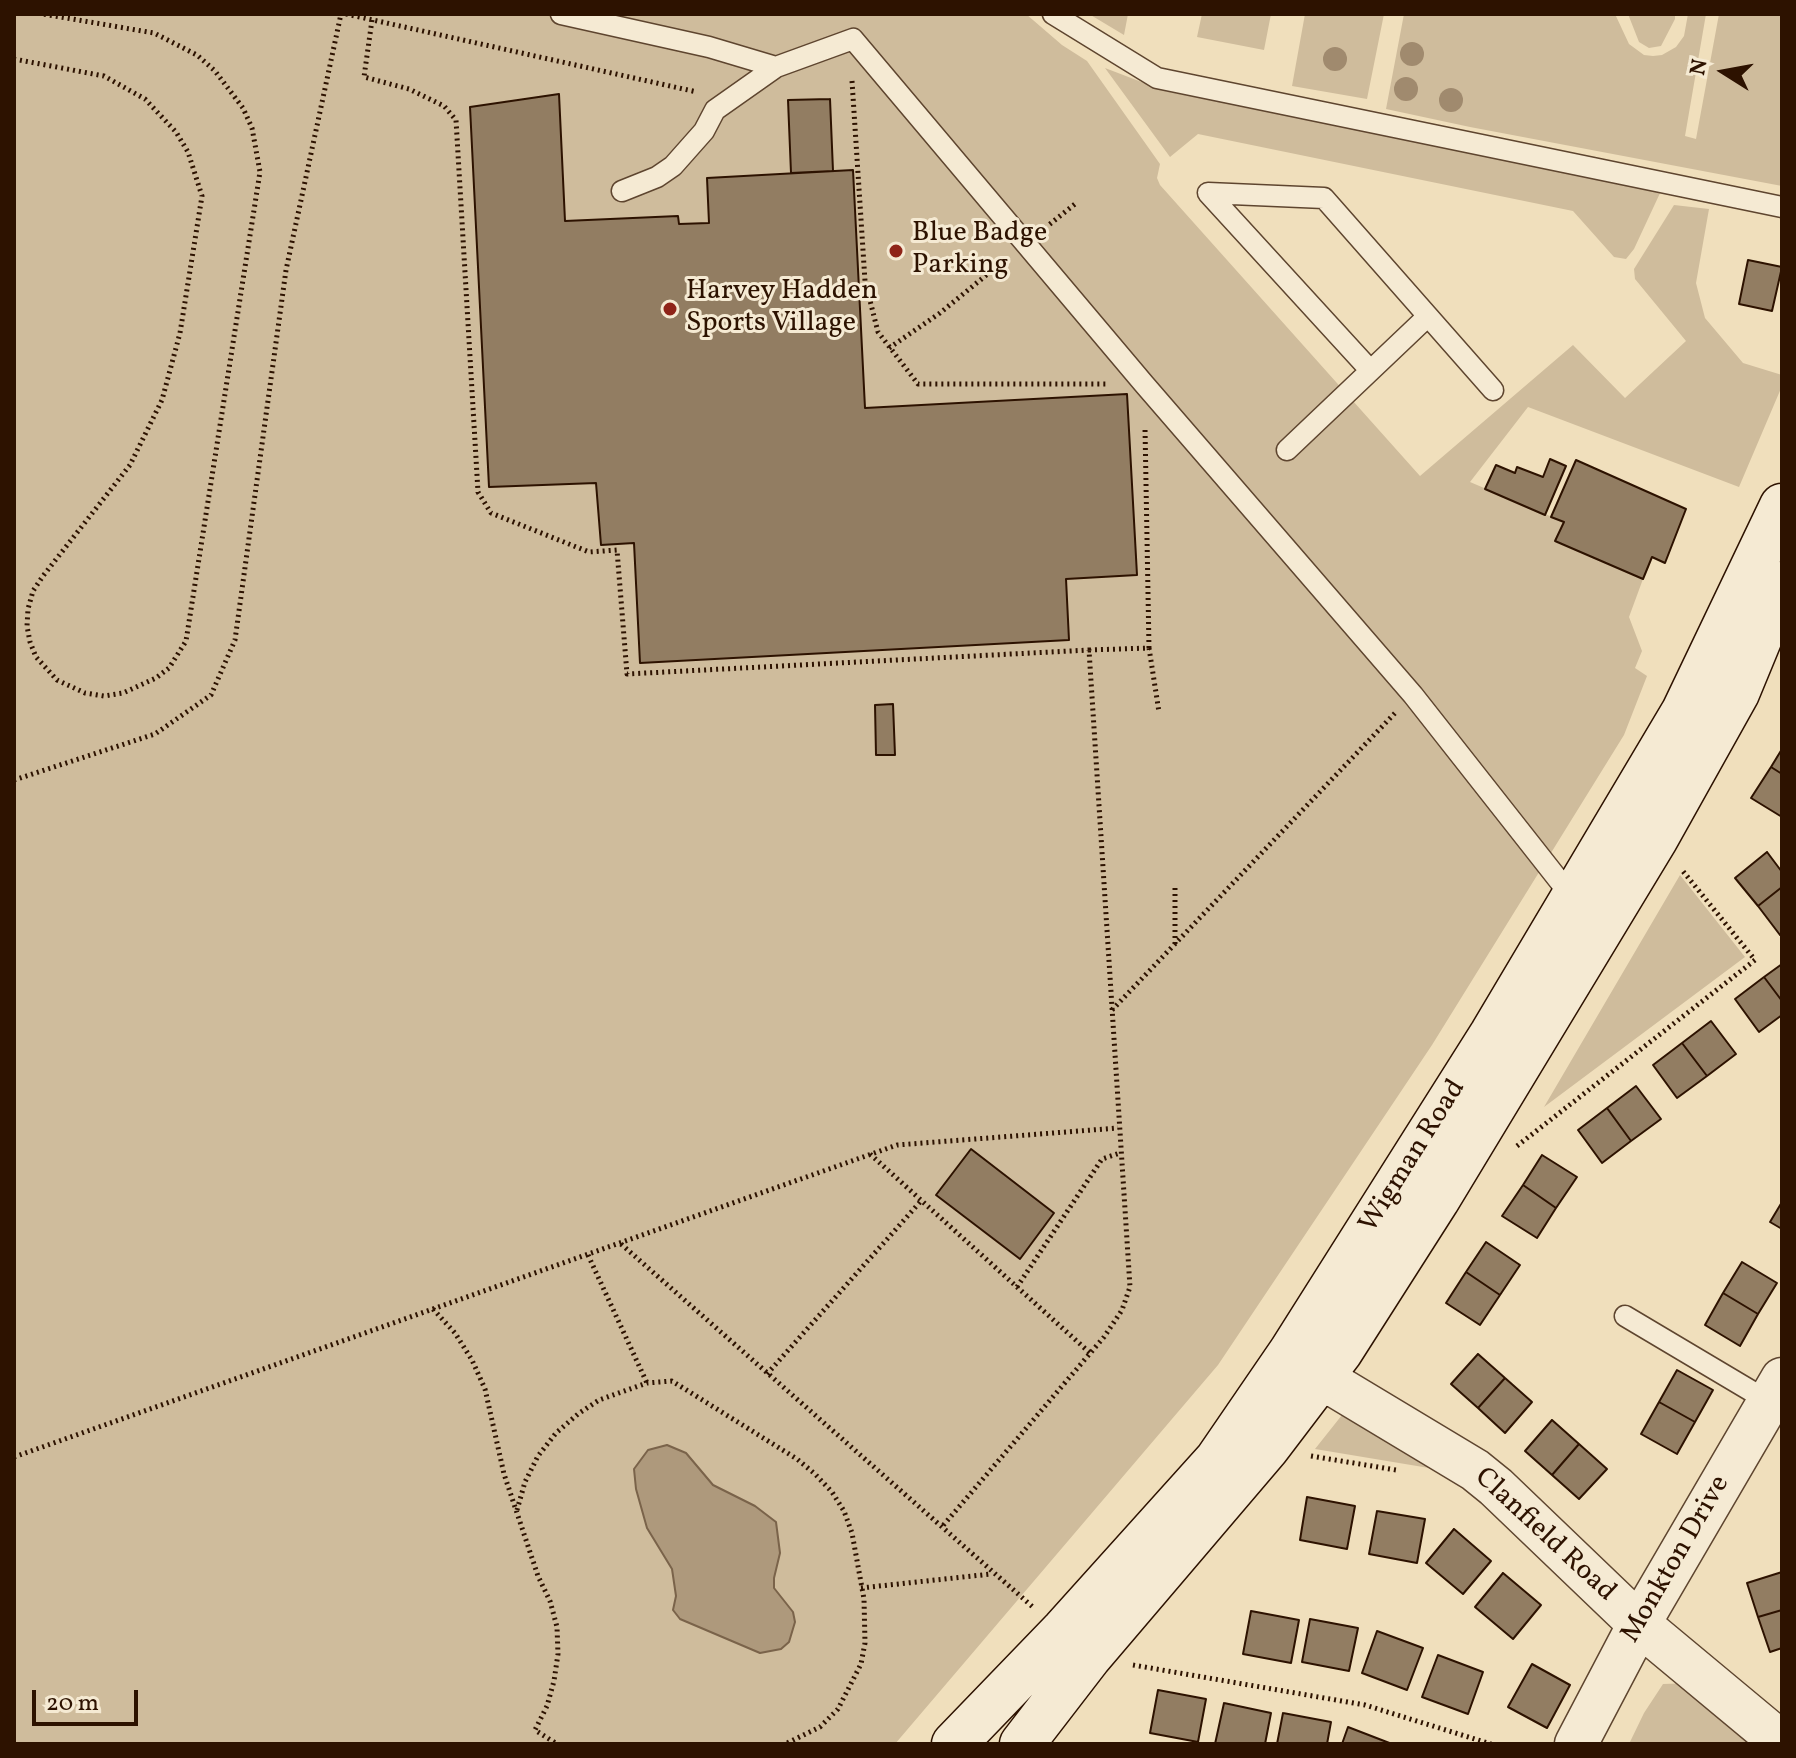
<!DOCTYPE html>
<html>
<head>
<meta charset="utf-8">
<style>
	body { margin:0 }
	#map { position:relative; width:1796px; height:1758px; overflow:hidden; background:#f0dfbc; font-family:Vollkorn,serif }
	canvas { display:block }
	.frame { position:absolute; inset:0; border:16px solid #2d1200; pointer-events:none }
	.north { position:absolute; left:1684px; top:32px; width:80px; height:80px; -webkit-text-stroke:6px #f5ead3; paint-order:stroke; rotate:281deg; font-size:22px; font-weight:700; line-height:32px; text-align:center; color:#2d1200 }
	.north::after { content:''; display:block; margin:auto; width:28px; height:36px; background:#2d1200; clip-path:polygon(50% 0,100% 100%,50% 72%,0 100%) }
	.scale { position:absolute; left:32px; top:1690px; width:106px; height:36px; box-sizing:border-box; border:4px solid #2d1200; border-top:0; padding-left:10px; font-size:24px; line-height:28px; white-space:nowrap; color:#2d1200; -webkit-text-stroke:6px #f5ead3; paint-order:stroke }
</style>
</head>
<body>
<div id="map">
<canvas width="1796" height="1758"></canvas>
<div class="frame"></div>
<div class="north">N</div>
<div class="scale">20 m</div>
</div>
<script>
const c = document.querySelector('canvas').getContext('2d');
c.lineJoin = 'round';
function fill(path, color) {
  c.fillStyle = color;
  c.fill(path, 'evenodd');
}
function toPath(rows) {
  const path = new Path2D();
  for (const r of rows) {
    path.moveTo(r[0], r[1]);
    for (let i = 2; i < r.length; i += 2) path.lineTo(r[i], r[i + 1]);
  }
  return path;
}
function strokePath(path, color, width, dash) {
  c.strokeStyle = color;
  c.lineWidth = width;
  c.lineCap = dash ? 'butt' : 'round';
  c.setLineDash(dash || []);
  c.stroke(path);
}
function write(font, color, halo, rows, align = 'center') {
  c.font = font + ' Vollkorn,serif';
  c.lineWidth = 6;
  c.setLineDash([]);
  c.textBaseline = 'middle';
  c.strokeStyle = halo;
  c.fillStyle = color;
  for (const [text, x, y, turn = 0] of rows) {
    c.save();
    c.translate(x, y);
    c.rotate((+turn || 0) * Math.PI / 180);
    c.textAlign = isNaN(turn) ? turn : align;
    if (halo) c.strokeText(text, 0, 0);
    c.fillText(text, 0, 0);
    c.restore();
  }
}
fill(toPath([
	[14,14,1026,14,1062,45,1087,61,1160,164,1157,178,1160,185,1420,476,1573,345,1625,398,1686,341,1635,279,1634,269,1674,205,1709,209,1696,283,1705,318,1743,363,1782,375,1782,386,1739,487,1528,407,1470,482,1564,522,1556,542,1643,579,1629,617,1642,651,1635,668,1647,676,1624,735,1432,1045,1218,1365,895,1744,14,1744],
	[1089,14,1128,14,1124,35],
	[1202,14,1271,14,1264,50,1197,37],
	[1305,14,1384,14,1367,99,1292,86],
	[1404,14,1615,14,1629,44,1644,55,1653,56,1662,55,1676,47,1684,36,1688,14,1706,14,1685,136,1696,139,1719,14,1782,14,1782,186,1470,127,1386,109],
	[1628,14,1675,14,1675,19,1661,46,1649,48,1639,42],
	[1105,68,1165,91,1661,191,1634,249,1626,259,1614,257,1573,211,1198,134,1170,157],
	[1680,875,1745,957,1544,1107],
	[1342,1415,1360,1415,1453,1472,1315,1449],
	[1694,1683,1758,1744,1629,1744,1644,1713,1663,1684]
]), '#cfbc9c');
const water = toPath([
	[667,1445,686,1453,713,1485,755,1506,776,1522,780,1553,774,1578,774,1588,793,1612,795,1622,789,1642,781,1649,760,1653,680,1619,673,1610,676,1596,672,1569,647,1528,636,1489,634,1469,648,1450,667,1445]
]);
fill(water, '#ae997c');
strokePath(water, '#7a634a', 2);
const building = toPath([
	[559,94,565,221,678,216,679,224,709,223,707,178,853,170,865,408,1127,394,1137,575,1066,579,1069,640,640,663,634,543,601,545,596,483,489,487,470,107,559,94],
	[830,99,833,171,791,173,788,100,830,99],
	[1748,260,1782,267,1772,311,1739,304,1748,260],
	[1550,459,1566,466,1545,515,1485,489,1496,465,1515,473,1517,467,1543,477,1550,459],
	[1576,460,1686,509,1665,563,1652,557,1643,579,1555,541,1564,522,1551,517,1576,460],
	[893,704,895,755,876,755,875,705,893,704],
	[1782,749,1782,774,1771,767,1782,749],
	[1771,767,1782,774,1782,817,1751,798,1771,767],
	[1767,852,1782,872,1782,887,1758,906,1735,878,1767,852],
	[1782,887,1782,933,1780,935,1758,906,1782,887],
	[1782,964,1782,1001,1764,977,1782,964],
	[1764,977,1782,1001,1782,1015,1759,1032,1735,999,1764,977],
	[1711,1021,1736,1054,1707,1076,1682,1043,1711,1021],
	[1682,1043,1707,1076,1677,1098,1653,1065,1682,1043],
	[1636,1086,1661,1119,1631,1141,1607,1108,1636,1086],
	[1607,1108,1631,1141,1602,1163,1578,1130,1607,1108],
	[971,1149,1054,1213,1020,1259,936,1195,971,1149],
	[1542,1155,1577,1177,1556,1208,1523,1185,1542,1155],
	[1523,1185,1556,1208,1537,1238,1502,1216,1523,1185],
	[1782,1202,1782,1229,1770,1222,1782,1202],
	[1486,1242,1520,1265,1500,1295,1466,1272,1486,1242],
	[1742,1262,1777,1283,1758,1314,1723,1293,1742,1262],
	[1466,1272,1500,1295,1480,1325,1446,1303,1466,1272],
	[1723,1293,1758,1314,1740,1346,1705,1325,1723,1293],
	[1478,1354,1505,1378,1478,1408,1451,1384,1478,1354],
	[1677,1370,1713,1390,1695,1422,1659,1402,1677,1370],
	[1505,1378,1532,1402,1505,1433,1478,1408,1505,1378],
	[1659,1402,1695,1422,1677,1454,1641,1434,1659,1402],
	[1552,1420,1579,1444,1552,1475,1525,1451,1552,1420],
	[1579,1444,1607,1469,1579,1499,1552,1475,1579,1444],
	[1307,1497,1355,1506,1347,1549,1300,1540,1307,1497],
	[1377,1511,1425,1519,1417,1563,1369,1554,1377,1511],
	[1454,1529,1491,1561,1463,1594,1426,1563,1454,1529],
	[1782,1572,1782,1610,1758,1617,1747,1583,1782,1572],
	[1503,1573,1541,1605,1513,1639,1475,1607,1503,1573],
	[1782,1610,1782,1648,1770,1652,1758,1617,1782,1610],
	[1251,1611,1299,1620,1291,1663,1243,1654,1251,1611],
	[1310,1619,1358,1628,1349,1671,1302,1662,1310,1619],
	[1377,1631,1423,1648,1407,1690,1362,1673,1377,1631],
	[1438,1655,1483,1672,1468,1714,1422,1697,1438,1655],
	[1532,1664,1570,1685,1547,1728,1508,1707,1532,1664],
	[1158,1690,1206,1699,1198,1742,1150,1733,1158,1690],
	[1224,1703,1271,1713,1265,1744,1215,1744,1224,1703],
	[1283,1713,1331,1722,1327,1744,1277,1744,1283,1713],
	[1348,1727,1392,1744,1342,1744,1348,1727]
]);
fill(building, '#927d62');
strokePath(building, '#2d1200', 2);
const lane = toPath([
	[561,14,709,47,776,67],
	[1053,14,1157,78,1782,207],
	[622,191,657,177,673,166,704,131,715,110,776,67,853,39,1144,384,1413,695,1572,897],
	[1370,370,1208,193,1324,198,1493,390],
	[1287,450,1427,317],
	[1625,1316,1768,1401]
]);
const street = toPath([
	[1295,1356,1319,1381,1337,1387,1475,1470,1496,1487,1639,1624,1782,1743],
	[1576,1744,1639,1624,1782,1379]
]);
const secondary = toPath([
	[954,1744,1064,1630,1217,1460,1291,1352,1492,1034,1684,711,1782,506],
	[1022,1744,1089,1657,1267,1448,1340,1352,1437,1200,1656,838,1737,693,1782,584]
]);
strokePath(lane, '#5e452f', 23);
strokePath(street, '#5e452f', 45);
strokePath(secondary, '#2d1200', 47);
strokePath(toPath([
	[346,14,697,92],
	[372,20,364,77,409,89,444,106,456,120,478,492,491,513,589,552,617,550,627,674,1089,650,1130,1287,1122,1310,1104,1337,941,1528],
	[14,59,104,76,145,99,176,132,188,152,202,196,180,333,162,400,130,465,43,576,33,591,28,609,27,626,30,642,36,657,57,680,85,693,104,696,123,693,156,678,169,668,186,641,260,172,252,128,243,108,215,71,197,55,154,33,43,14],
	[852,81,865,281,878,332,918,384,1109,384],
	[1045,228,1075,204],
	[889,348,940,313,1006,259],
	[1149,648,1159,712],
	[1089,650,1149,648,1145,428],
	[14,780,155,734,211,695,235,640,286,270,341,14],
	[1175,888,1175,944],
	[1112,1010,1395,713],
	[1517,1146,1755,960,1682,870],
	[870,1154,1090,1353],
	[621,1244,1034,1608],
	[588,1255,647,1383],
	[1017,1287,1102,1159,1120,1153],
	[433,1309,455,1333,472,1360,485,1389,504,1474,538,1576,550,1601,557,1627,558,1654,554,1681,547,1706,535,1730,557,1744],
	[767,1374,921,1201],
	[1311,1456,1396,1470],
	[14,1457,897,1145,1118,1128],
	[517,1510,525,1482,538,1456,556,1433,578,1414,599,1400,647,1383,672,1381,797,1459,815,1474,832,1492,844,1511,852,1533,864,1599,865,1643,861,1664,838,1709,820,1727,785,1744],
	[861,1588,991,1574],
	[1133,1665,1365,1705,1491,1744]
]), '#2d1200', 5, [2, 4]);
strokePath(lane, '#f5ead3', 20);
strokePath(street, '#f5ead3', 42);
strokePath(secondary, '#f5ead3', 44);
c.fillStyle = '#a08a6e';
for (const [x, y] of [
	[1412,54],
	[1335,59],
	[1406,89],
	[1451,100]
]) {
  c.beginPath();
  c.arc(x, y, 12, 0, 2 * Math.PI);
  c.fill();
}
for (const [x, y, r, color] of [
	[896,251,8,"#8f2418"],
	[670,309,8,"#8f2418"]
]) {
  const dot = new Path2D();
  dot.arc(x, y, r, 0, 2 * Math.PI);
  c.fillStyle = color;
  c.fill(dot);
  strokePath(dot, '#f5ead3', 3);
}
write('28px', '#2d1200', '#f5ead3', [
	["Blue Badge",912,235],
	["Parking",912,267],
	["Harvey Hadden",686,293],
	["Sports Village",686,325]
], 'left');
write('28px', '#2d1200', '#f5ead3', [
	["Wigman Road",1414,1157,-58],
	["Clanfield Road",1544,1536,43],
	["Monkton Drive",1677,1560,-60]
]);
</script>
</body>
</html>
